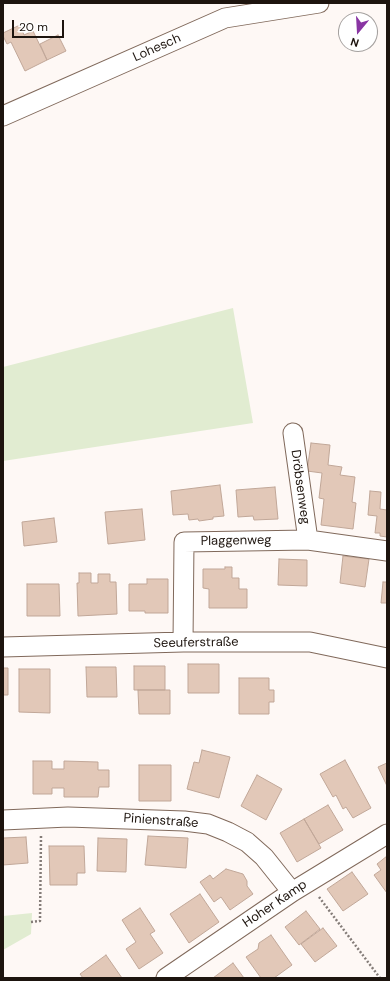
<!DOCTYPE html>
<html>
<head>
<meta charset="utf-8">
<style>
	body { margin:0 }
	#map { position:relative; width:390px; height:981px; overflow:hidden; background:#fef8f5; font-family:"DM Sans",sans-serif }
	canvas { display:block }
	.frame { position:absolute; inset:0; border:4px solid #1d140e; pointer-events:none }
	.north { position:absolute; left:338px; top:12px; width:40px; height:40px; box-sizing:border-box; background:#fff; border:1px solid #a5a19f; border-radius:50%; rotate:198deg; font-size:11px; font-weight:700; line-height:16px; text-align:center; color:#1d140e }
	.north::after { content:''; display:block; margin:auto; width:14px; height:18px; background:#8935a3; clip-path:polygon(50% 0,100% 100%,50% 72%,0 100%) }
	.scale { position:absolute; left:12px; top:20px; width:52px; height:18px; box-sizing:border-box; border:2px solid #1d140e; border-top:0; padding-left:5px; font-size:12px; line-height:14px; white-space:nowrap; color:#1d140e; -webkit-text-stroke:3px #fff; paint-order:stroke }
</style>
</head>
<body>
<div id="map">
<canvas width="390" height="981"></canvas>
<div class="frame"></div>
<div class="north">N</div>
<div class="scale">20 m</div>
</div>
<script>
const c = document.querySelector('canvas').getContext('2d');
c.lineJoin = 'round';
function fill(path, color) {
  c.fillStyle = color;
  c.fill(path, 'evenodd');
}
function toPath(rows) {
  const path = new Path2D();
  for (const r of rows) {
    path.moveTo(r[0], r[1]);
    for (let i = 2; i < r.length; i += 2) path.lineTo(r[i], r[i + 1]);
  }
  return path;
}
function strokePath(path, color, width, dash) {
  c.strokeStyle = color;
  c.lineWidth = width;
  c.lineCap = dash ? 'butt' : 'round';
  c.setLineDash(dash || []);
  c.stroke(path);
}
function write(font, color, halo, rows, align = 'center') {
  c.font = font + ' "DM Sans",sans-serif';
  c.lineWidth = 3.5;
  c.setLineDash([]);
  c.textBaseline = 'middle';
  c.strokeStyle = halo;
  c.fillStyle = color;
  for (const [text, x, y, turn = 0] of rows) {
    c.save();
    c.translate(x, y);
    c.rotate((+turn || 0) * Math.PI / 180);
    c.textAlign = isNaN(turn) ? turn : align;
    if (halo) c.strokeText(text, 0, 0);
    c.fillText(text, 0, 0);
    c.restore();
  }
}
fill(toPath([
	[233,308,253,423,3,461,3,367],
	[32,913,31,934,3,950,3,916]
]), '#e1ecd1');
const building = toPath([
	[20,25,24,35,33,31,47,60,25,71,11,42,7,44,3,36,3,33,20,25],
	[58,35,66,51,47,60,40,44,58,35],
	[311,443,330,445,328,465,342,467,340,475,355,477,352,502,356,503,353,529,321,525,324,499,319,498,322,473,307,471,311,443],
	[220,485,224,516,213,517,213,519,199,521,198,519,189,520,188,514,173,515,171,491,220,485],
	[275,487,278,519,254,520,253,516,238,517,236,490,275,487],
	[370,491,381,492,380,509,387,510,387,537,380,536,380,533,375,533,377,516,368,515,370,491],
	[142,509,145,540,108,544,105,512,142,509],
	[54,518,57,542,24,546,22,522,54,518],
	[343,556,369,559,365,587,340,583,343,556],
	[279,559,307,560,307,586,278,585,279,559],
	[225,567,232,567,232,578,239,578,239,589,247,589,247,608,209,608,209,589,203,588,203,569,225,569,225,567],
	[79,573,91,573,91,583,98,583,98,574,110,574,110,582,116,582,117,614,78,616,77,583,79,583,79,573],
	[147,579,168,579,168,613,145,613,145,611,129,611,129,584,147,584,147,579],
	[383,582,387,582,387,603,381,603,383,582],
	[27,584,59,584,60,616,27,616,27,584],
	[188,664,219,664,219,693,188,693,188,664],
	[134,666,165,666,165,690,134,690,134,666],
	[86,667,116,667,117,697,87,697,86,667],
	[3,668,8,668,8,695,3,695,3,668],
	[19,669,50,669,50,713,19,712,19,669],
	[239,678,269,678,269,690,274,690,274,702,269,702,269,714,239,714,239,678],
	[138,690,170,690,170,714,139,714,138,690],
	[202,750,230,757,219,798,187,789,194,762,199,763,202,750],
	[345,760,371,808,353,818,346,807,343,809,336,795,333,797,320,774,345,760],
	[33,761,52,761,52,769,64,769,64,761,98,762,98,770,109,770,109,787,99,787,98,797,64,797,64,788,52,788,52,794,33,794,33,761],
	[387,763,387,786,378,767,387,763],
	[139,765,171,765,171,801,139,801,139,765],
	[257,775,282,789,266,820,241,806,257,775],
	[328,805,343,830,319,844,304,819,328,805],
	[304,819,321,848,297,862,280,833,304,819],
	[148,836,188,838,186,868,145,865,148,836],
	[26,837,28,863,3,865,3,838,26,837],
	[98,838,127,839,126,872,97,871,98,838],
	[49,846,84,846,85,873,77,873,77,885,50,885,49,846],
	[387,856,387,893,374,875,381,870,377,864,387,856],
	[226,869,243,874,247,881,247,886,253,894,230,910,221,897,214,902,200,882,210,875,213,879,226,869],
	[352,872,368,894,343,911,327,889,352,872],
	[200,894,219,922,189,943,170,914,200,894],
	[140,908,155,931,150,934,163,953,139,969,126,949,136,942,122,920,140,908],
	[306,911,320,929,299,945,285,927,306,911],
	[323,928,337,946,315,962,301,944,323,928],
	[271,935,292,965,274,978,261,978,246,957,258,949,259,943,271,935],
	[106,955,122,978,83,978,80,974,106,955],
	[233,963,244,978,213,978,233,963]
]);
fill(building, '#e2c8b8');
strokePath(building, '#c1a798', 1);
const minor = toPath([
	[3,116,225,18,319,3],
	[293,433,308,540],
	[183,642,184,542,308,540,387,551],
	[3,647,183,642,310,642,387,658],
	[3,820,68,817,184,821,208,824,228,832,247,842,264,857,292,892],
	[166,978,292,892,387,834]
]);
strokePath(minor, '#80695b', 21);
strokePath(toPath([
	[319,897,380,978],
	[31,922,40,921,41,836]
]), '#847c78', 2.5, [2, 2]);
strokePath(minor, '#fff', 19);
write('13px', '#1d140e', '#fff', [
	["Lohesch",157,48,-24],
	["Dröbsenweg",300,487,82],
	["Plaggenweg",236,541,-1],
	["Seeuferstraße",196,643,-1],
	["Pinienstraße",161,821,4],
	["Hoher Kamp",275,904,-34]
]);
</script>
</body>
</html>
